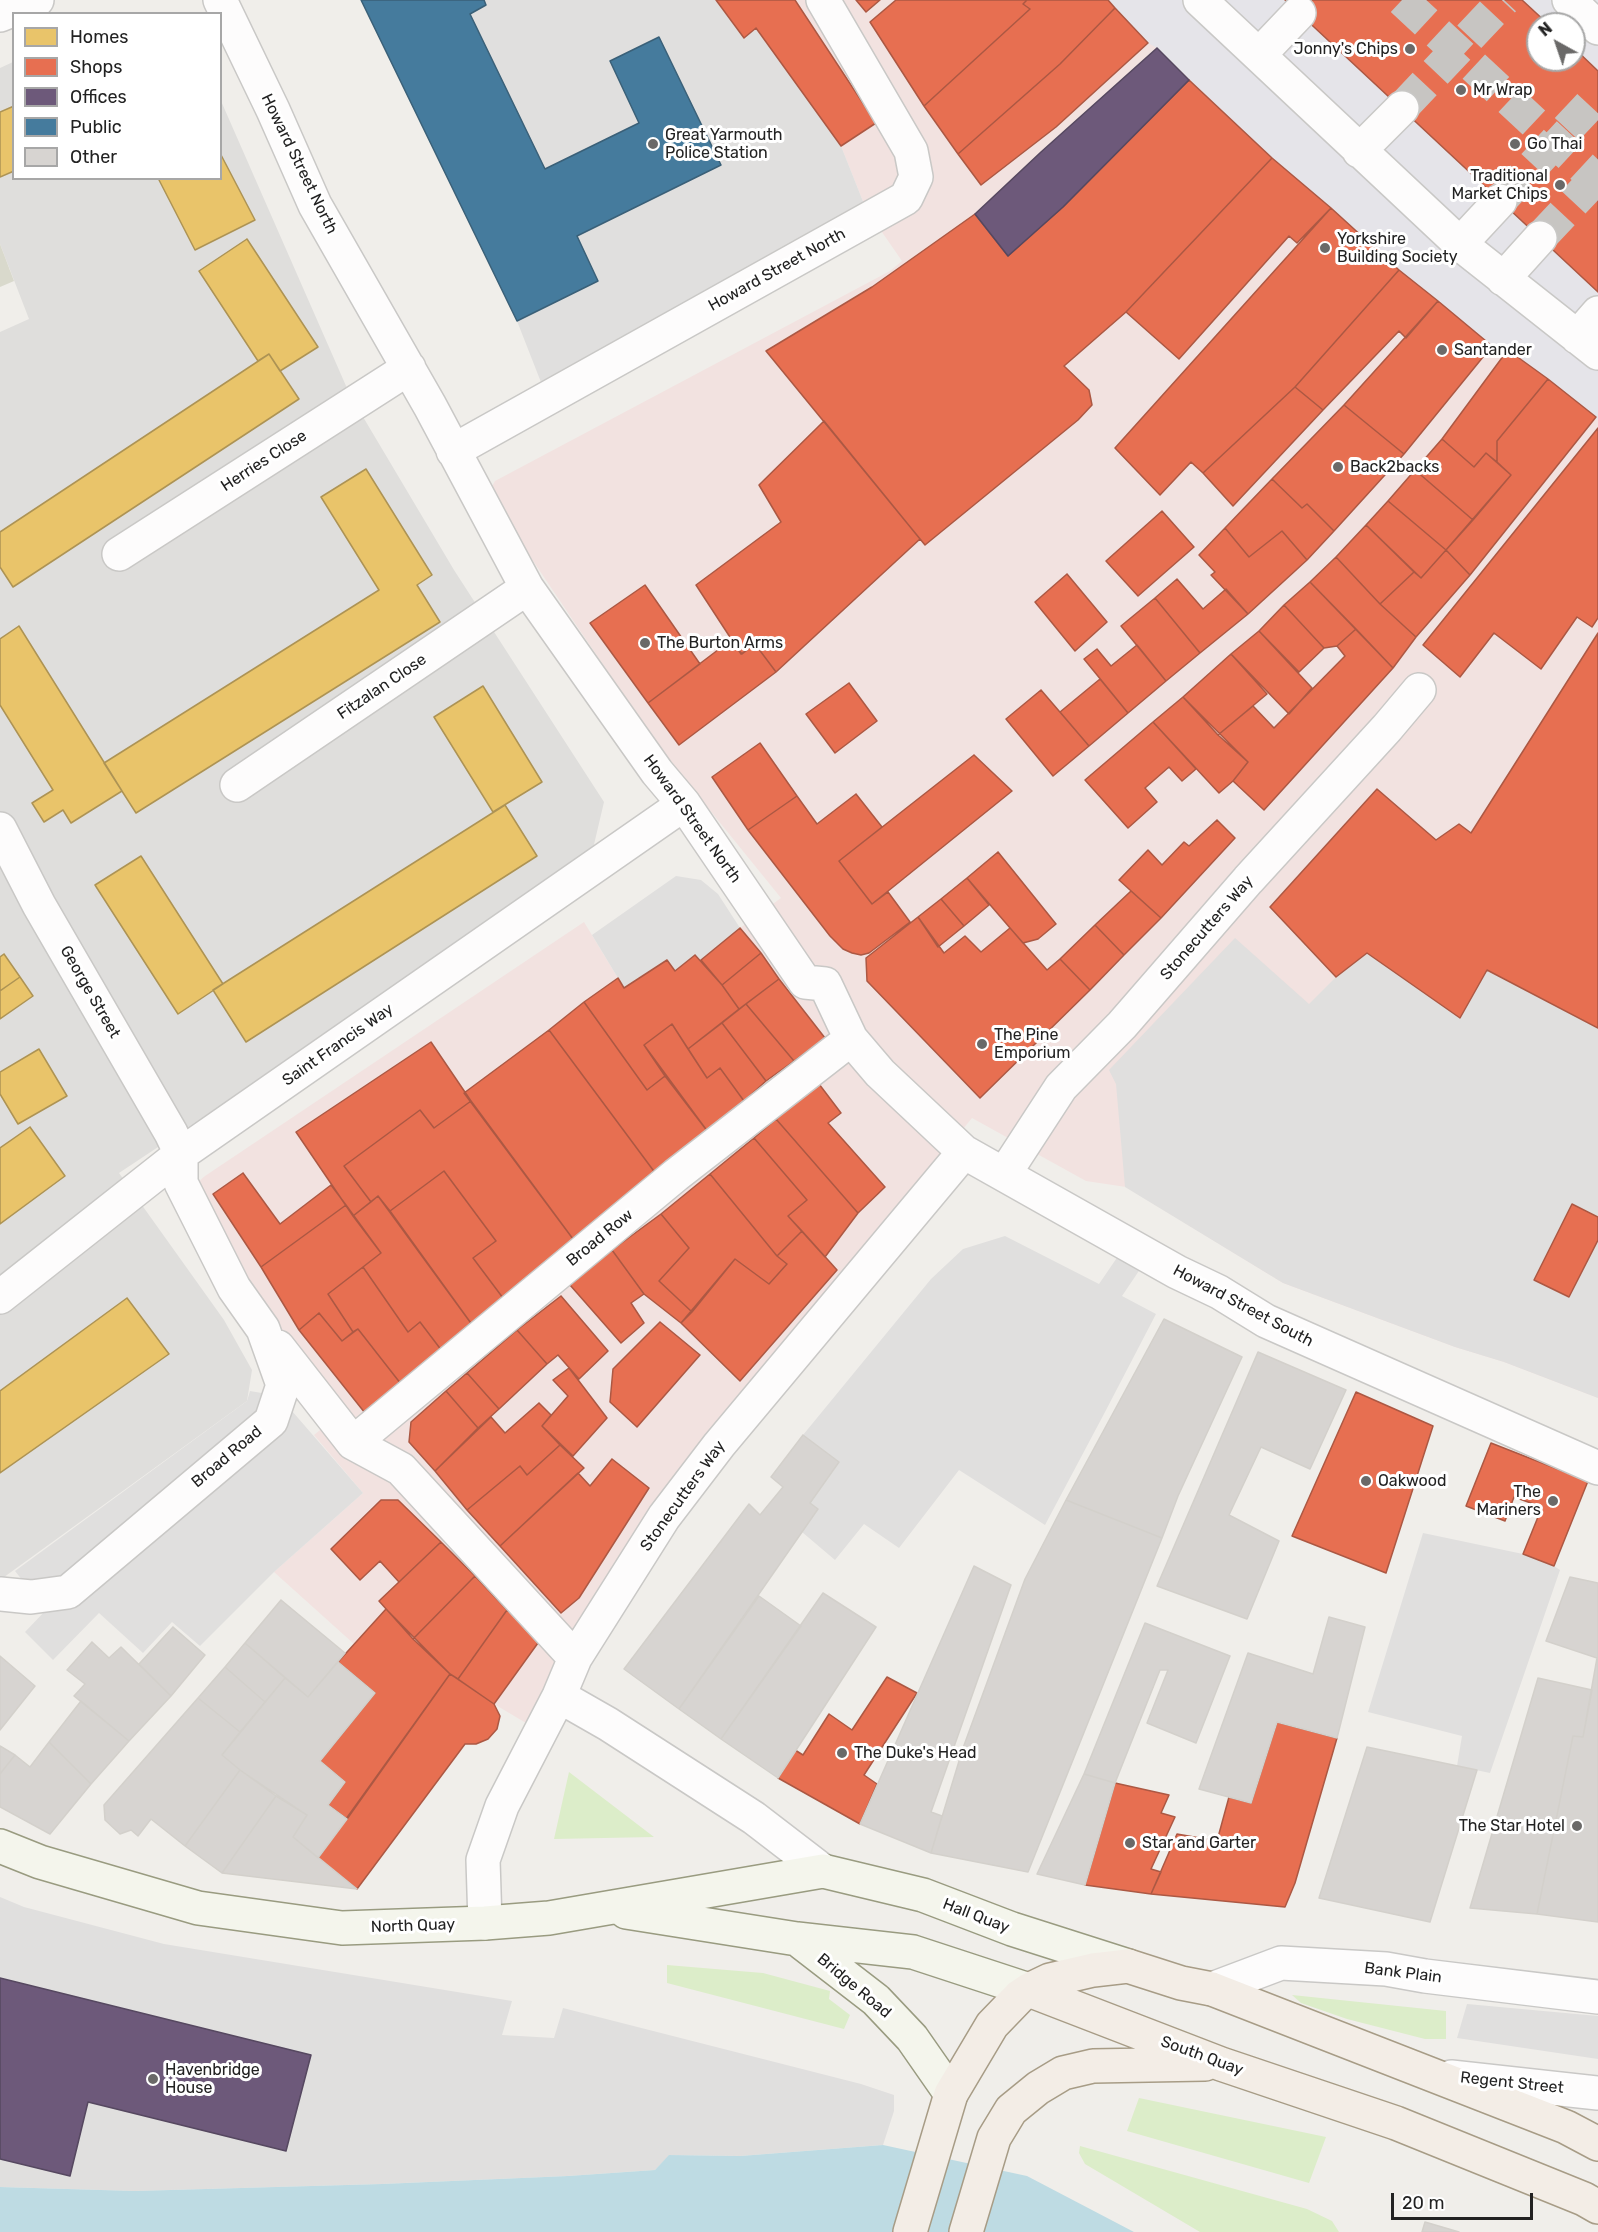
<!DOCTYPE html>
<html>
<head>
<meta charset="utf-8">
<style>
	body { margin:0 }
	#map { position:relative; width:1598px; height:2232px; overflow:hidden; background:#f0eeea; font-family:Rubik,sans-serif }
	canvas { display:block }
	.legend { position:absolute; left:12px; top:12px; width:210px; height:168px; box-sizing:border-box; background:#fff; border:2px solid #a7a7a7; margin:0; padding:8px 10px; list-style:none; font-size:18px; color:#222 }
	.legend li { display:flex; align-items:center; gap:12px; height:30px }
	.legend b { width:30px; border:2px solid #a7a7a7 }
	.north { position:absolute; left:1526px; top:12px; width:60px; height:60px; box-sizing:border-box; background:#fff; border:2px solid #a7a7a7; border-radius:50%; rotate:320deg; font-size:16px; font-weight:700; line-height:24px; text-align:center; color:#222 }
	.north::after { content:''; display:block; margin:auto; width:21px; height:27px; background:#6a6968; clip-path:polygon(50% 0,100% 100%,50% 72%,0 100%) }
	.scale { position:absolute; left:1391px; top:2193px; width:142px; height:27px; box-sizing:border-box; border:3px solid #222; border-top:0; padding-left:8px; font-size:18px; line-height:21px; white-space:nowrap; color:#222; -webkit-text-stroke:4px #fff; paint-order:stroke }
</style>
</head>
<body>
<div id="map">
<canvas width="1598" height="2232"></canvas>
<ul class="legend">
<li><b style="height:16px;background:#e9c46a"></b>Homes</li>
<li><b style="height:16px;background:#e76f51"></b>Shops</li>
<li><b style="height:16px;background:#6d597a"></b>Offices</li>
<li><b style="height:16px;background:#457b9d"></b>Public</li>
<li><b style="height:16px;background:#d7d4d1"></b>Other</li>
</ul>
<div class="north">N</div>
<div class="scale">20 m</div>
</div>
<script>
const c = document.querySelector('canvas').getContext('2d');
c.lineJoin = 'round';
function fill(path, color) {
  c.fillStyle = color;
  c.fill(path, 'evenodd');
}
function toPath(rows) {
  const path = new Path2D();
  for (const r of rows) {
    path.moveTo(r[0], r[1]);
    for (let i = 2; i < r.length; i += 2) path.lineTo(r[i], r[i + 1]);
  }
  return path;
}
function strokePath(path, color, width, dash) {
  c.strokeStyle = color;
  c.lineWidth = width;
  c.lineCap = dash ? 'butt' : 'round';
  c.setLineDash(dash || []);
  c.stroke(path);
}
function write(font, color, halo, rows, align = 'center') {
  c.font = font + ' Rubik,sans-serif';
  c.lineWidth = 6;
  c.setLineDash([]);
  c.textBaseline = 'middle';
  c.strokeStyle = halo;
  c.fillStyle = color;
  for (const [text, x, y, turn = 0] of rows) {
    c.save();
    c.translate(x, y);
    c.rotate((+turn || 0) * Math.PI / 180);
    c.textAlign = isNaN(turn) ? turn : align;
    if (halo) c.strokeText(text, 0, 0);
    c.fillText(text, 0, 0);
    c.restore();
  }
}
fill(toPath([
	[13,62,14,178,220,178,221,101,350,395,454,570,604,802,592,853,298,1054,119,1173,224,1320,252,1370,247,1401,0,1580,0,332,29,319,0,244,0,68]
]), '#dfdedc');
fill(toPath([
	[716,0,1598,0,1598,1398,1504,1362,1455,1347,1283,1283,1126,1187,1086,1181,972,1118,936,1162,583,1617,526,1723,494,1704,450,1674,386,1610,354,1644,274,1572,363,1493,314,1435,346,1409,309,1367,192,1205,191,1188,205,1176,584,922,624,988,667,960,695,955,740,928,781,898,657,745,488,494,495,481,890,271,902,261,866,209,841,146,756,28,744,38],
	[1538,24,1574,24,1574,60,1538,60]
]), '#f2e2e0');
fill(toPath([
	[0,244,14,281,0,287]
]), '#d9d9cc');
fill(toPath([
	[569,1772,654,1837,554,1839],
	[667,1965,763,1973,830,1991,829,1999,850,2015,844,2029,667,1983],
	[1292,1995,1446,2011,1446,2039,1425,2039,1347,2019,1301,2003],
	[1139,2098,1326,2137,1309,2183,1127,2131],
	[1080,2146,1307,2209,1332,2221,1339,2232,1200,2232,1085,2164,1079,2153]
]), '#dcedc9');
fill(toPath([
	[484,0,716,0,743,38,756,28,841,146,866,209,546,395,517,321,598,281,577,236,721,165,659,37,610,61,639,123,545,169,470,14,486,5],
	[676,876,701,880,718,894,740,928,701,960,695,955,675,971,666,960,624,988,592,935],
	[1235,938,1309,1004,1336,977,1367,953,1460,1018,1487,970,1598,1028,1598,1398,1504,1362,1455,1347,1283,1283,1125,1187,1116,1084,1109,1070],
	[1005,1236,1099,1284,1127,1243,1149,1256,1122,1296,1156,1314,1105,1412,1045,1525,959,1470,899,1548,864,1524,835,1560,802,1532,818,1509,810,1503,839,1462,803,1435,931,1279,963,1249],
	[250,1391,279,1396,363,1493,274,1572,200,1646,172,1622,143,1653,99,1613,53,1660,25,1632,46,1610,15,1571,247,1401],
	[1423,1533,1523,1554,1554,1566,1560,1570,1490,1773,1457,1766,1462,1736,1368,1712],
	[0,1897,24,1907,164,1944,512,2001,502,2035,554,2038,563,2008,861,2084,894,2095,894,2111,883,2145,740,2156,670,2155,655,2170,568,2176,382,2184,135,2191,0,2187],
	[1467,2004,1598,2016,1598,2059,1457,2038]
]), '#e0dfde');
fill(toPath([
	[1108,0,1285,0,1540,238,1598,182,1598,420,1512,353,1504,355,1498,351,1399,270,1272,158,1157,48,1148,43],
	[1522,0,1598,0,1598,71,1574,48,1574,24,1548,24]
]), '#e5e4e9');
fill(toPath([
	[883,2145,1027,2176,1134,2232,0,2232,0,2187,135,2191,382,2184,568,2176,655,2170,669,2155,740,2156]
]), '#bedbe3');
const homes = toPath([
	[14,106,14,171,0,177,0,112,14,106],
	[220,153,255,220,195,250,158,178,220,178,220,153],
	[247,239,318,347,280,371,269,354,258,361,199,271,247,239],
	[269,354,299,399,13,587,0,567,0,532,269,354],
	[366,469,432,575,417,585,440,622,136,813,104,763,379,590,321,497,366,469],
	[19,626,122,791,71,823,63,810,44,822,32,803,53,790,0,705,0,639,19,626],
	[483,686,542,782,493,812,434,717,483,686],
	[505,805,537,856,246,1042,213,990,505,805],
	[141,856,223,984,178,1014,95,885,141,856],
	[4,954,20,977,0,991,0,957,4,954],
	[20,977,33,996,0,1019,0,991,20,977],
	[39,1049,67,1096,18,1124,0,1094,0,1072,39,1049],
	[30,1127,65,1176,0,1224,0,1148,30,1127],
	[127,1298,169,1354,0,1473,0,1391,127,1298]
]);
fill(homes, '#e9c46a');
strokePath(homes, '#ad9354', 1.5);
const shops = toPath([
	[716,0,795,0,876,123,841,146,756,28,744,38,716,0],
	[856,0,880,0,866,12,856,0],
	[896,0,1027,0,1023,4,1030,9,924,106,870,22,896,0],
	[1027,0,1108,0,1115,8,1060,64,958,154,924,106,1030,9,1023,4,1027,0],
	[1285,0,1522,0,1548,24,1538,24,1538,60,1574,60,1574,48,1598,71,1598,292,1285,0],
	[1115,8,1148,43,1056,127,981,185,958,154,1060,64,1115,8],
	[1189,80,1272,158,1126,312,1064,366,1089,390,1092,405,1078,420,925,545,766,351,872,287,975,214,1008,256,1063,207,1189,80],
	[1272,158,1331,208,1297,243,1289,236,1179,359,1126,312,1272,158],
	[1331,208,1399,270,1295,387,1203,473,1191,462,1160,495,1115,448,1331,208],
	[1399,270,1438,301,1406,338,1399,331,1323,410,1295,387,1399,270],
	[1438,301,1492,346,1404,454,1344,405,1438,301],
	[1512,353,1548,379,1497,441,1497,462,1486,453,1474,467,1442,439,1504,355,1512,353],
	[1548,379,1596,417,1470,575,1446,550,1511,475,1497,462,1497,441,1548,379],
	[1295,387,1323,410,1233,506,1203,473,1295,387],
	[1344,405,1404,454,1334,531,1307,504,1302,508,1272,479,1344,405],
	[824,421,920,539,776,672,755,644,741,654,696,585,781,522,759,485,824,421],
	[1598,428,1598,618,1592,627,1577,617,1541,669,1494,633,1460,677,1423,645,1598,428],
	[1442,439,1474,467,1486,453,1511,475,1473,520,1415,470,1442,439],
	[1415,470,1473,520,1446,550,1388,501,1415,470],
	[1272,479,1302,508,1307,504,1334,531,1307,560,1282,531,1249,557,1225,528,1272,479],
	[1388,501,1446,550,1421,578,1366,525,1388,501],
	[1162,511,1194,547,1138,596,1106,561,1162,511],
	[1366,525,1414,572,1380,604,1336,557,1366,525],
	[1225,528,1249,557,1282,531,1307,560,1248,614,1211,575,1215,572,1199,555,1225,528],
	[1446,550,1470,575,1416,637,1380,604,1414,572,1421,578,1446,550],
	[1336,557,1380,604,1416,637,1393,668,1310,582,1336,557],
	[1067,574,1107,622,1075,651,1035,602,1067,574],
	[1177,579,1203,609,1226,589,1248,614,1200,653,1155,598,1177,579],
	[1310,582,1356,629,1337,646,1324,648,1284,605,1310,582],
	[645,585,700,664,648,703,590,623,645,585],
	[1155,598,1200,653,1166,681,1121,626,1155,598],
	[1284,605,1324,648,1299,672,1259,631,1284,605],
	[1356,629,1393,668,1264,810,1233,781,1248,762,1218,735,1253,706,1274,728,1345,656,1337,646,1356,629],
	[1259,631,1312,688,1289,714,1231,654,1259,631],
	[1598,633,1598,1028,1487,970,1460,1018,1367,953,1336,977,1270,907,1377,789,1436,840,1459,824,1471,833,1598,633],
	[731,640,742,654,755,644,776,672,679,745,648,703,731,640],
	[1137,645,1166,681,1128,713,1084,659,1097,649,1111,666,1137,645],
	[1231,654,1267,694,1218,735,1183,697,1231,654],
	[1100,679,1128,713,1089,746,1060,712,1100,679],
	[849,683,877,721,835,753,806,714,849,683],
	[1041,690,1089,746,1053,776,1006,719,1041,690],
	[1183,697,1248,762,1233,781,1219,793,1153,722,1183,697],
	[1153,722,1196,769,1182,781,1169,767,1145,788,1157,802,1128,828,1085,780,1153,722],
	[760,743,797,796,748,830,712,777,760,743],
	[974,755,1012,791,872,904,839,861,974,755],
	[856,794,882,827,839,861,872,904,888,892,910,922,869,953,861,955,852,953,843,949,830,936,748,830,797,796,817,824,856,794],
	[1217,820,1235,838,1161,918,1119,880,1148,850,1162,865,1184,842,1189,846,1217,820],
	[998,852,1056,924,1038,939,1023,943,967,878,998,852],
	[967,878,989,905,964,926,941,899,967,878],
	[1131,891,1161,918,1124,955,1095,925,1131,891],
	[941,899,964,926,938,947,918,917,941,899],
	[918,917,944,953,965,936,981,952,1010,928,1047,970,1060,959,1090,990,980,1098,867,981,866,958,918,917],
	[1095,925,1124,955,1090,990,1060,959,1095,925],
	[740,928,761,953,722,985,701,960,740,928],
	[761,953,779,979,739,1009,722,985,761,953],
	[695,955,722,985,739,1009,688,1049,672,1024,644,1045,665,1076,647,1090,584,1002,618,978,624,988,667,960,675,971,695,955],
	[779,979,825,1038,794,1061,746,1004,779,979],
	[584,1002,647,1090,665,1076,708,1132,656,1174,549,1030,584,1002],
	[746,1004,794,1061,766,1081,722,1023,746,1004],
	[722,1023,766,1081,744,1101,720,1068,707,1078,688,1049,722,1023],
	[672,1024,707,1078,720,1068,744,1101,708,1132,644,1045,672,1024],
	[549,1030,656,1174,573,1239,464,1093,549,1030],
	[431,1042,471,1101,434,1128,420,1110,344,1166,371,1202,353,1216,296,1132,431,1042],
	[819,1084,841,1113,828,1123,885,1187,858,1213,776,1119,819,1084],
	[471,1101,573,1239,503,1298,473,1258,496,1241,444,1171,390,1211,378,1196,371,1202,344,1166,420,1110,434,1128,471,1101],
	[776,1119,858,1213,825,1257,788,1216,807,1200,754,1138,776,1119],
	[754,1138,807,1200,788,1216,802,1231,777,1256,710,1174,754,1138],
	[444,1171,496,1241,473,1258,503,1298,473,1326,390,1211,444,1171],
	[243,1173,280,1224,331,1185,346,1205,261,1267,213,1194,243,1173],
	[710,1174,777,1256,787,1264,769,1284,735,1259,692,1312,659,1281,689,1248,661,1214,710,1174],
	[378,1196,473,1326,442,1351,420,1322,408,1332,363,1267,381,1253,353,1216,378,1196],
	[1572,1204,1598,1217,1598,1240,1569,1297,1534,1280,1572,1204],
	[346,1205,381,1253,328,1294,353,1332,342,1341,319,1313,299,1330,261,1267,346,1205],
	[661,1214,689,1248,659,1281,692,1312,681,1323,644,1294,612,1250,661,1214],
	[802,1231,837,1270,740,1381,681,1323,735,1259,769,1284,787,1264,777,1256,802,1231],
	[612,1250,644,1294,631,1303,644,1323,621,1343,570,1285,612,1250],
	[363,1267,408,1332,420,1322,442,1351,401,1384,358,1329,353,1332,328,1294,363,1267],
	[561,1296,608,1351,579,1379,558,1355,547,1364,517,1330,561,1296],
	[319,1313,342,1341,358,1329,401,1384,365,1413,299,1330,319,1313],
	[660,1322,700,1355,637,1427,610,1402,613,1369,660,1322],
	[517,1330,547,1364,499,1409,467,1373,517,1330],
	[569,1368,607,1418,573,1456,542,1426,568,1396,553,1380,569,1368],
	[467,1373,499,1409,478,1428,446,1391,467,1373],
	[446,1391,478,1428,435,1471,409,1442,411,1422,446,1391],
	[1356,1392,1433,1426,1386,1573,1292,1536,1356,1392],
	[539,1403,551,1415,542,1426,560,1445,527,1475,520,1466,467,1510,435,1471,491,1417,505,1433,539,1403],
	[1491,1443,1588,1481,1554,1566,1523,1554,1542,1507,1514,1497,1505,1521,1466,1506,1491,1443],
	[560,1445,584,1468,500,1546,467,1510,520,1466,527,1475,560,1445],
	[612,1459,649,1488,579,1598,561,1613,500,1546,578,1473,590,1486,612,1459],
	[381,1500,398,1500,441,1542,399,1582,380,1561,360,1580,331,1549,381,1500],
	[441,1542,475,1576,413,1639,379,1601,441,1542],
	[475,1576,507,1610,458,1679,450,1674,413,1639,475,1576],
	[386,1609,450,1674,347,1819,328,1805,345,1782,320,1761,375,1693,338,1662,386,1609],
	[507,1610,543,1636,494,1704,458,1679,507,1610],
	[450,1674,494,1704,500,1716,497,1729,488,1739,476,1744,465,1744,357,1889,318,1858,450,1674],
	[887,1677,917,1693,864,1775,877,1784,860,1824,778,1778,795,1750,803,1755,829,1714,852,1730,887,1677],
	[1277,1722,1337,1738,1295,1883,1285,1907,1151,1894,1177,1834,1217,1841,1229,1797,1251,1803,1277,1722],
	[1115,1783,1169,1795,1161,1813,1175,1817,1151,1869,1161,1872,1151,1894,1085,1885,1115,1783]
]);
fill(shops, '#e76f51');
strokePath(shops, '#ac5843', 1.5);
const offices = toPath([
	[1157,48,1189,80,1063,207,1008,256,975,214,1041,152,1157,48],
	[0,1978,311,2055,286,2151,88,2102,70,2176,0,2159,0,1978]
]);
fill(offices, '#6d597a');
strokePath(offices, '#564860', 1.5);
const public = toPath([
	[361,0,484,0,486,5,470,14,545,169,639,123,610,61,659,37,721,165,577,236,598,281,517,321,361,0]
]);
fill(public, '#457b9d');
strokePath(public, '#3a6078', 1.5);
const building = toPath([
	[1164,1319,1242,1357,1178,1496,1162,1538,1066,1500,1164,1319],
	[1258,1352,1346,1390,1310,1469,1261,1447,1229,1515,1279,1541,1247,1619,1157,1586,1258,1352],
	[803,1435,839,1462,810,1503,818,1509,679,1709,624,1669,749,1504,760,1515,783,1487,771,1477,803,1435],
	[1066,1500,1162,1538,1028,1872,931,1853,963,1748,1025,1579,1066,1500],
	[974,1566,1011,1585,931,1812,942,1816,931,1853,860,1824,974,1566],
	[1570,1577,1598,1583,1598,1922,1537,1914,1573,1736,1583,1737,1597,1658,1546,1641,1570,1577],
	[823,1593,876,1627,778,1778,721,1739,823,1593],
	[759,1596,801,1626,721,1739,679,1709,759,1596],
	[281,1600,345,1653,308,1697,245,1643,281,1600],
	[1329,1617,1365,1627,1337,1738,1277,1722,1251,1803,1199,1789,1248,1653,1313,1674,1329,1617],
	[1145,1623,1230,1656,1196,1743,1147,1723,1168,1670,1160,1670,1115,1783,1084,1774,1145,1623],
	[173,1627,205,1655,171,1696,139,1664,173,1627],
	[92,1642,109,1658,121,1647,171,1696,129,1741,74,1696,85,1684,67,1670,92,1642],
	[245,1643,285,1678,265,1702,225,1667,245,1643],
	[0,1656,35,1686,0,1730,0,1656],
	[338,1662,375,1693,320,1761,345,1782,328,1805,347,1819,318,1858,293,1837,307,1815,240,1770,222,1755,285,1678,308,1697,338,1662],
	[225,1667,265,1702,240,1732,198,1698,225,1667],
	[1538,1678,1592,1690,1583,1737,1573,1736,1537,1914,1470,1908,1538,1678],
	[198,1698,240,1732,222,1755,240,1770,185,1846,151,1819,138,1836,131,1830,120,1834,105,1820,104,1805,198,1698],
	[81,1701,129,1741,91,1784,49,1742,81,1701],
	[49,1742,91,1784,50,1834,0,1807,0,1774,15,1755,30,1767,49,1742],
	[0,1746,15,1755,0,1774,0,1746],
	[1367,1747,1477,1770,1430,1922,1319,1898,1367,1747],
	[240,1770,276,1796,222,1873,185,1846,240,1770],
	[1084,1774,1115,1783,1085,1885,1037,1874,1084,1774],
	[276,1796,307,1815,293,1837,357,1889,222,1873,276,1796],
	[1425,2222,1459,2232,1422,2232,1425,2222]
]);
fill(building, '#d7d4d1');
strokePath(building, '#d3d0cb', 1.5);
strokePath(toPath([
	[1402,0,1598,182],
	[1402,108,1504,0],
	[1500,201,1598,96],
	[1540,238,1598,176]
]), '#c7c5c2', 33, [33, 16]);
const street = toPath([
	[220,0,273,110,315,205,430,406,527,588,657,772,684,804,805,982,825,984,851,1039,880,1073,964,1152,1177,1272,1219,1292,1266,1321,1598,1468],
	[1200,0,1460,244,1598,353],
	[1569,0,1598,28],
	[0,15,37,0],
	[1259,55,1299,13],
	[1359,151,1402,108],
	[1460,244,1500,201],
	[1503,279,1540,238],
	[1577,337,1598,313],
	[453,451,906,198,916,177,911,151,823,0],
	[119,554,409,368],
	[237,785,527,588],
	[0,829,39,905,171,1133,181,1154,181,1183,234,1288,263,1329,283,1385,271,1421,68,1592,31,1597,0,1594],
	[1005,1173,1061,1087,1122,1025,1248,880,1387,728,1419,690],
	[0,1297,181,1154,684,804],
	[278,1347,353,1443,401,1469,575,1658],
	[353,1443,676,1175,851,1039],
	[559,1696,608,1724,754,1818,823,1871],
	[485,1923,483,1860,502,1806,559,1696,575,1658,664,1517,719,1445,964,1152],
	[1212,1989,1281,1963,1386,1969,1425,1976,1598,1997],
	[1451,2077,1598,2093]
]);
const secondary = toPath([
	[0,1846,40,1862,198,1908,342,1928,485,1923,549,1918,823,1871,923,1895,1012,1929,1128,1966],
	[626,1912,797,1939,913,1952,1029,1990],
	[797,1939,876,2000,912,2038,951,2094]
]);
const primary = toPath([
	[1029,1990,1221,2064,1396,2123,1584,2199,1598,2207],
	[910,2232,951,2094,992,2025,1020,1996,1029,1990,1050,1980,1093,1970,1128,1966,1181,1983,1212,1989,1566,2127,1598,2144],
	[966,2232,994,2138,1011,2110,1038,2088,1063,2073,1093,2066,1205,2064]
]);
strokePath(street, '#c9c8c6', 36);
strokePath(secondary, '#999b80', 36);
strokePath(primary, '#a79c86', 36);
strokePath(street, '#fdfcfc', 33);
strokePath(secondary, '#f4f5ec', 33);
strokePath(primary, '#f3ede6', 33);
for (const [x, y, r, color] of [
	[1410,49,6,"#6a6968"],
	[1461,90,6,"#6a6968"],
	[653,144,6,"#6a6968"],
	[1515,144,6,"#6a6968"],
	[1560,185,6,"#6a6968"],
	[1325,248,6,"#6a6968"],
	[1442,350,6,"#6a6968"],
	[1338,467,6,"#6a6968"],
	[645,643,6,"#6a6968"],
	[982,1044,6,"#6a6968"],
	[1366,1481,6,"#6a6968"],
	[1553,1501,6,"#6a6968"],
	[842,1753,6,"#6a6968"],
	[1577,1826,6,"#6a6968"],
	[1130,1843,6,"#6a6968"],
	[153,2079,6,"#6a6968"]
]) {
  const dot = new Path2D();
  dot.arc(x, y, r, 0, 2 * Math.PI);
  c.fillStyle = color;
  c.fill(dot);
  strokePath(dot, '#fff', 2);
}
write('16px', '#222', '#fff', [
	["Jonny's Chips",1398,49,"right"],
	["Mr Wrap",1473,90],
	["Great Yarmouth",665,135],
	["Police Station",665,153],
	["Go Thai",1527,144],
	["Traditional",1548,176,"right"],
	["Market Chips",1548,194,"right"],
	["Yorkshire",1337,239],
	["Building Society",1337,257],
	["Santander",1454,350],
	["Back2backs",1350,467],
	["The Burton Arms",657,643],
	["The Pine",994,1035],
	["Emporium",994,1053],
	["Oakwood",1378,1481],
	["The",1541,1492,"right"],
	["Mariners",1541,1510,"right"],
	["The Duke's Head",854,1753],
	["The Star Hotel",1565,1826,"right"],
	["Star and Garter",1142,1843],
	["Havenbridge",165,2070],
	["House",165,2088]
], 'left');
write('16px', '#222', '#fff', [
	["Howard Street North",299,164,64],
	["Howard Street North",777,270,-29],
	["Herries Close",264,461,-33],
	["Fitzalan Close",382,687,-34],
	["Howard Street North",692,819,54],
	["Stonecutters Way",1207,928,-49],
	["George Street",90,992,60],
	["Saint Francis Way",338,1045,-35],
	["Broad Row",600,1238,-39],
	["Howard Street South",1243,1306,28],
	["Broad Road",227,1457,-40],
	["Stonecutters Way",683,1496,-54],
	["Hall Quay",976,1916,21],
	["North Quay",413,1926,-2],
	["Bank Plain",1403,1973,7],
	["Bridge Road",854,1986,40],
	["South Quay",1202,2056,20],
	["Regent Street",1512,2083,6]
]);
</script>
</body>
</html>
